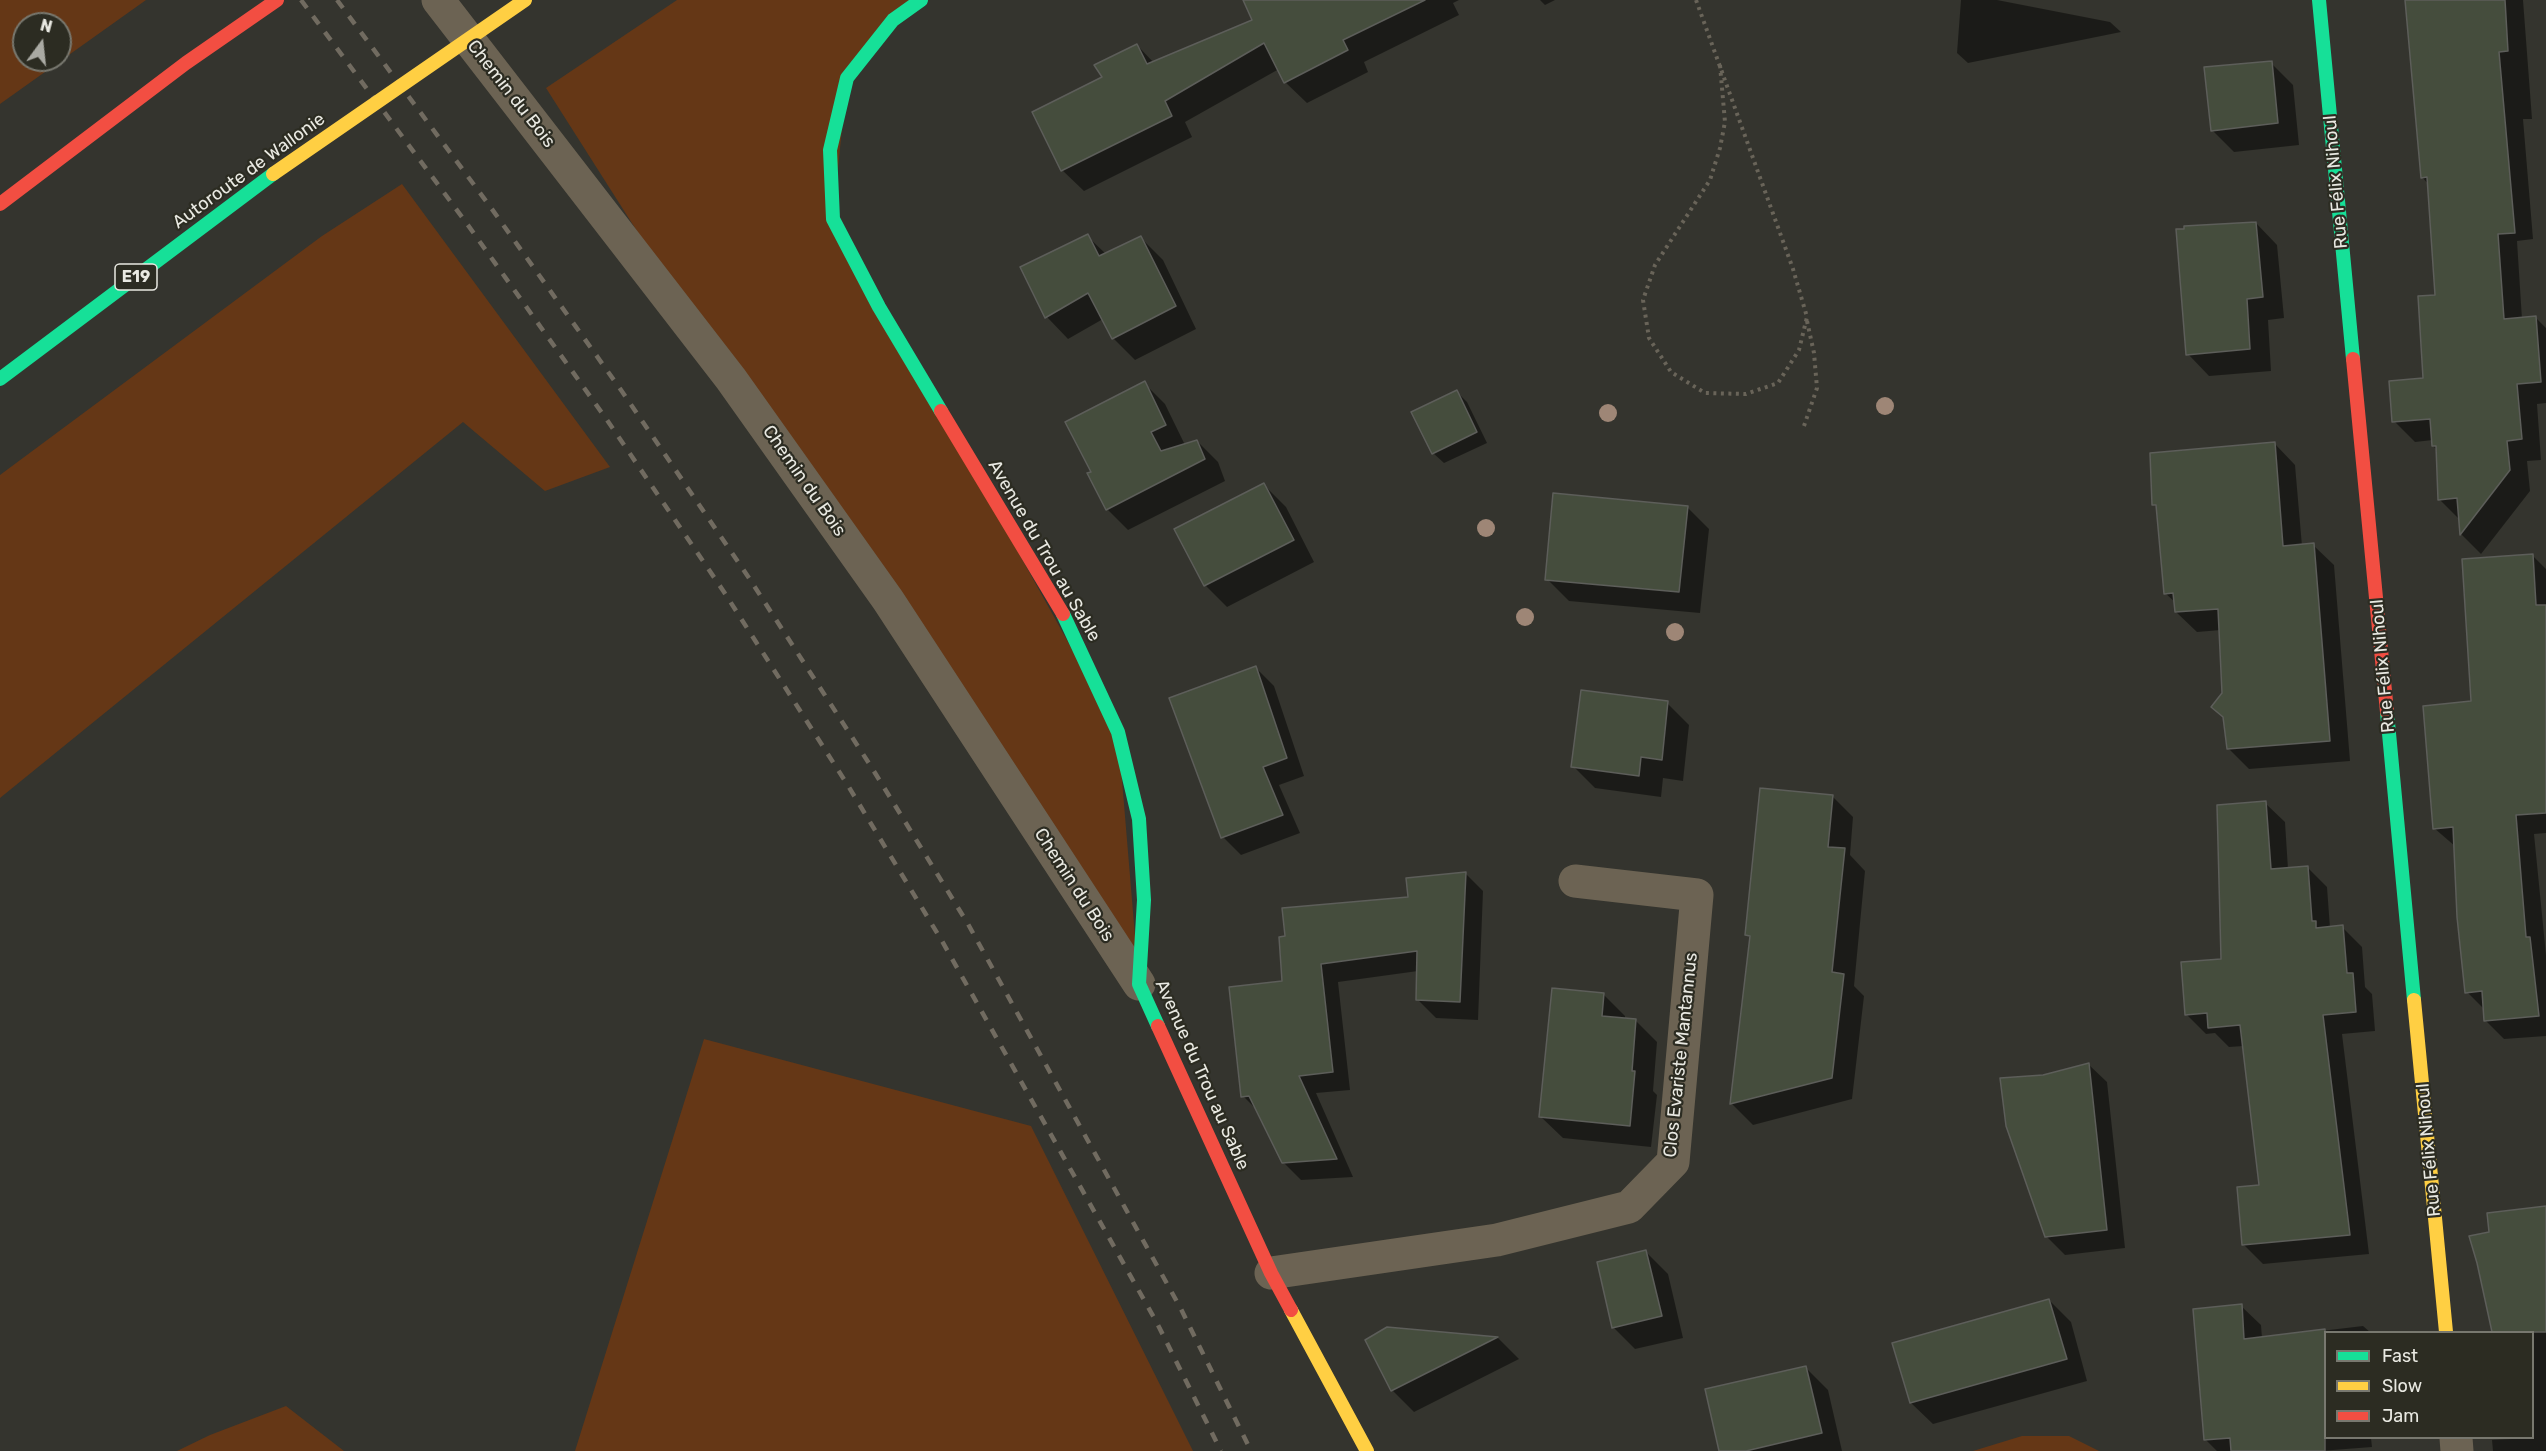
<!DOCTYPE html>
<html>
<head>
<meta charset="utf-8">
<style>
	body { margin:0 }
	#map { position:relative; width:2546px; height:1451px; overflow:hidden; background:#34342e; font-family:Rubik,sans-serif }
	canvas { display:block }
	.legend { position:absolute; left:2324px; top:1331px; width:210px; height:108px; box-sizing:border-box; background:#2c2c22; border:2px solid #78786f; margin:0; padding:8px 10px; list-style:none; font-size:18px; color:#e9e9e2 }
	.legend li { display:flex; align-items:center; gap:12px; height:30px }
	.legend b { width:30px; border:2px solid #78786f }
	.north { position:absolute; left:12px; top:12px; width:60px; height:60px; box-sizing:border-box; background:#2c2c22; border:2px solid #78786f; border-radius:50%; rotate:15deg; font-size:16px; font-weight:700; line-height:24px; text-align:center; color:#e9e9e2 }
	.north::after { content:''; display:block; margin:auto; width:21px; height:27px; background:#aaaaa3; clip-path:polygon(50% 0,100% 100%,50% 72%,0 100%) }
</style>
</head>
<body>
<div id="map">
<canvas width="2546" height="1451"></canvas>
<ul class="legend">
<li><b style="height:8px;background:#16e098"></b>Fast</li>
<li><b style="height:8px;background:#ffcf43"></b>Slow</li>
<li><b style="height:8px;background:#f24e42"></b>Jam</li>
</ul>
<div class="north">N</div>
</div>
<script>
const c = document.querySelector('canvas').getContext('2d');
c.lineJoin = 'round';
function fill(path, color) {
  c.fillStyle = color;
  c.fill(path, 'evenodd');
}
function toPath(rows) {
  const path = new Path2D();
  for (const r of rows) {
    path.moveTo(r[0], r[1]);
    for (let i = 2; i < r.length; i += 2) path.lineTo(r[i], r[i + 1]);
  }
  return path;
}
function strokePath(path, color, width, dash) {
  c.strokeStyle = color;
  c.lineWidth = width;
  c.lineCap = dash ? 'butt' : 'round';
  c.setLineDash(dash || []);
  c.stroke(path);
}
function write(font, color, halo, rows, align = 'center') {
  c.font = font + ' Rubik,sans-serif';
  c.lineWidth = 4.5;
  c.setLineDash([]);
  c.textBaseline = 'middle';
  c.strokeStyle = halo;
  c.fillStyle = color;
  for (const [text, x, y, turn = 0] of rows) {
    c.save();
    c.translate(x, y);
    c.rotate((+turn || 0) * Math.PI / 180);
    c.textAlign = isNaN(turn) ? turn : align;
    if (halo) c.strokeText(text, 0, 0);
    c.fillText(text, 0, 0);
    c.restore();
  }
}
fill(toPath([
	[0,0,146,0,0,104],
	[24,24,60,24,60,60,24,60],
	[677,0,921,0,847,78,833,219,1118,732,1139,984,731,379,546,88],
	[402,184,610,467,545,491,463,422,0,798,0,475,322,236],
	[704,1039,1031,1126,1193,1451,575,1451],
	[286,1406,344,1451,177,1451,210,1435],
	[2022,1436,2069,1436,2099,1451,1973,1451]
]), '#653716');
fill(toPath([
	[1244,0,1459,0,1453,3,1459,15,1364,62,1368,72,1307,103,1285,82,1279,69,1185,122,1192,137,1084,191,1062,170,1104,78,1137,45,1154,63,1254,20],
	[1540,0,1555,0,1545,5],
	[1961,0,1997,0,2110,22,2121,32,1968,63,1957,53],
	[2407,0,2523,0,2532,119,2523,119,2533,239,2517,241,2522,319,2535,317,2546,328,2546,403,2537,404,2541,460,2527,461,2530,491,2481,554,2461,534,2460,520,2439,499,2437,450,2433,446,2433,440,2415,442,2394,421,2424,379,2436,296,2429,185,2422,177],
	[2271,63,2293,85,2299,145,2234,152,2212,130],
	[2256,223,2277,245,2284,318,2268,320,2271,371,2209,376,2188,354],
	[1087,236,1106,254,1141,238,1163,260,1196,329,1135,360,1113,338,1103,319,1068,339,1047,317,1022,268],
	[1144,383,1165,404,1185,445,1197,441,1218,462,1225,481,1128,530,1107,509,1093,473],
	[1456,391,1467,402,1487,443,1444,463,1433,453],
	[2275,444,2295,465,2302,546,2313,545,2334,565,2350,761,2249,769,2228,748,2221,630,2197,632,2176,612,2176,603,2165,593,2158,508,2154,505],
	[1264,485,1286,507,1314,562,1227,607,1205,585],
	[1687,507,1709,529,1700,613,1569,601,1547,579],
	[2532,555,2546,569,2546,833,2534,834,2546,955,2546,1036,2504,1039,2485,1020,2485,1010,2467,992,2456,847,2434,828,2473,702],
	[1256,668,1274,686,1304,776,1279,785,1300,833,1241,855,1223,837],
	[1667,703,1689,725,1683,781,1663,778,1661,797,1595,788,1573,766],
	[1832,796,1853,817,1850,855,1865,871,1854,986,1864,996,1852,1099,1753,1125,1732,1104,1751,939,1747,934],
	[2265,803,2285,822,2288,869,2308,868,2327,887,2330,928,2342,927,2362,947,2365,987,2372,994,2375,1031,2342,1034,2369,1254,2263,1264,2243,1244,2261,1187,2244,1046,2229,1047,2215,1033,2206,1034,2186,1014,2222,960],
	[1465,873,1483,891,1478,1020,1436,1018,1418,1000,1418,971,1338,982,1350,1090,1316,1093,1353,1177,1301,1180,1283,1162,1259,1112,1243,1096,1284,982,1409,898],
	[1603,994,1625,1016,1625,1019,1635,1020,1657,1042,1653,1091,1657,1095,1651,1147,1563,1138,1541,1117],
	[2088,1064,2107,1082,2125,1248,2065,1255,2046,1236,2043,1077],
	[2546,1208,2546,1451,2493,1451,2492,1440,2532,1438,2532,1332,2493,1332,2491,1316,2490,1233],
	[1646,1252,1668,1274,1683,1338,1635,1349,1614,1328],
	[2049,1300,2071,1322,2087,1381,1933,1424,1911,1403],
	[2241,1306,2261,1325,2262,1338,2363,1326,2370,1332,2326,1332,2326,1438,2371,1438,2372,1447,2320,1451,2217,1451,2205,1439],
	[1387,1329,1498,1338,1519,1359,1414,1412,1393,1391,1367,1341],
	[1806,1368,1828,1390,1842,1451,1720,1451]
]), '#0007');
const building = toPath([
	[1243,0,1425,0,1343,40,1348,50,1284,83,1264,43,1165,101,1172,116,1061,171,1032,112,1102,77,1094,65,1137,44,1147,64,1252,20,1243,0],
	[2405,0,2505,0,2508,51,2499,52,2515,233,2498,234,2504,319,2536,316,2541,382,2517,384,2522,439,2507,441,2510,470,2460,535,2457,498,2438,500,2436,446,2432,446,2430,419,2392,422,2389,381,2423,378,2418,296,2435,295,2427,177,2421,178,2405,0],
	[2272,61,2278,123,2211,131,2204,67,2272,61],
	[2256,222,2263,297,2247,299,2250,349,2186,355,2176,229,2184,229,2184,226,2256,222],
	[1088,234,1099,256,1141,236,1176,306,1112,339,1088,293,1045,318,1020,267,1088,234],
	[1145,381,1166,425,1151,432,1161,451,1197,440,1205,459,1106,510,1087,473,1091,472,1065,422,1145,381],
	[1457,390,1477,432,1432,454,1411,412,1457,390],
	[2275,442,2283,546,2314,543,2330,741,2227,749,2223,717,2211,707,2222,693,2218,609,2175,612,2173,593,2164,594,2156,505,2152,505,2150,453,2275,442],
	[1264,483,1294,540,1204,586,1174,529,1264,483],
	[1553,493,1688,506,1679,592,1545,580,1553,493],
	[2533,554,2536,605,2546,605,2546,813,2516,815,2526,937,2530,937,2539,1016,2484,1021,2482,991,2465,993,2457,917,2453,827,2433,829,2423,706,2471,701,2462,559,2533,554],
	[1256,666,1287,758,1263,767,1283,815,1221,838,1169,698,1256,666],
	[1581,690,1668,701,1662,760,1641,757,1639,776,1571,767,1581,690],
	[1760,788,1833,795,1828,847,1845,848,1832,972,1844,974,1832,1078,1730,1104,1750,936,1745,935,1760,788],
	[2266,801,2271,869,2308,866,2312,921,2316,921,2316,928,2343,925,2347,973,2353,973,2356,1012,2323,1015,2350,1235,2242,1245,2237,1187,2259,1185,2240,1025,2208,1028,2207,1013,2185,1015,2181,962,2221,959,2217,805,2266,801],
	[1466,872,1460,1002,1416,1000,1417,951,1321,964,1333,1072,1299,1076,1337,1159,1282,1163,1249,1096,1241,1097,1229,987,1282,981,1279,937,1285,936,1282,908,1408,897,1406,878,1466,872],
	[1552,988,1604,993,1602,1016,1636,1019,1632,1071,1635,1071,1630,1126,1539,1117,1552,988],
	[2089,1063,2107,1230,2045,1237,2006,1126,2000,1078,2043,1075,2089,1063],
	[2546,1206,2546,1332,2492,1332,2477,1263,2469,1236,2489,1232,2487,1213,2546,1206],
	[1646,1250,1662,1316,1612,1328,1597,1262,1646,1250],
	[2049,1299,2067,1359,1910,1403,1892,1343,2049,1299],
	[2242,1304,2244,1339,2325,1329,2325,1451,2231,1451,2230,1438,2204,1440,2193,1309,2242,1304],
	[1387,1327,1498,1337,1391,1391,1365,1340,1387,1327],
	[1806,1366,1822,1433,1746,1451,1719,1451,1705,1389,1806,1366]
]);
fill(building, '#454d3d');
strokePath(building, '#5d5e5a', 1.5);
strokePath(toPath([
	[1696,0,1793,269,1807,317,1799,350,1778,383,1746,394,1705,393,1671,372,1649,338,1643,300,1655,265,1710,180,1720,148,1725,122,1720,65],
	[1804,426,1817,388,1814,353,1807,321]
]), '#696459', 4, [3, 4.5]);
strokePath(toPath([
	[438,0,731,379,888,600,1139,984],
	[1271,1273,1497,1240,1629,1207,1673,1162,1697,895,1575,881],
	[2456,1438,2457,1451]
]), '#6c6353', 33);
strokePath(toPath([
	[921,0,893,20,847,78,830,150,833,219,879,307,941,411],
	[2319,0,2353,359],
	[0,379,273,174],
	[1063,614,1118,732,1139,819,1144,900,1139,984,1158,1026],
	[2387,712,2414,1000]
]), '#16e098', 14);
strokePath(toPath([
	[2414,1000,2446,1332],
	[1291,1310,1367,1451]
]), '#ffcf43', 14);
strokePath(toPath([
	[0,204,186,63,277,0],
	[2353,359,2387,712],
	[941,411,1063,614],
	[1158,1026,1271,1273,1291,1310]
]), '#f24e42', 14);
strokePath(toPath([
	[301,0,465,221,607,420,724,592,847,784,942,941,1157,1323,1221,1451],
	[337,0,489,205,621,390,749,578,872,768,968,924,1181,1309,1251,1451]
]), '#716b60', 4.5, [10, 10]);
strokePath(toPath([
	[273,174,525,0]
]), '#ffcf43', 14);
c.fillStyle = '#9e8676';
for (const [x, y] of [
	[1885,406],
	[1608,413],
	[1486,528],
	[1525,617],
	[1675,632]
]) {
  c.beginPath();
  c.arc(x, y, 9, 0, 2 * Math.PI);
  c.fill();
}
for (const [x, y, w] of [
	[136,277,42]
]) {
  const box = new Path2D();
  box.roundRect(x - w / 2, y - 13, w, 26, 4.5);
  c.fillStyle = '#2c2c22';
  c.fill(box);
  strokePath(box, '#e9e9e2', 1.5);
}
write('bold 16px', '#e9e9e2', null, [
	["E19",136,277]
]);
write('18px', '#e9e9e2', '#2c2c22', [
	["Chemin du Bois",511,94,52],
	["Autoroute de Wallonie",249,171,-36],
	["Rue Félix Nihoul",2336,182,-95],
	["Chemin du Bois",804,481,55],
	["Avenue du Trou au Sable",1044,551,60],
	["Rue Félix Nihoul",2383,666,-95],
	["Chemin du Bois",1074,885,57],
	["Clos Evariste Mantannus",1681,1055,-84],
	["Avenue du Trou au Sable",1202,1075,66],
	["Rue Félix Nihoul",2429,1150,-95]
]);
</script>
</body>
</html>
